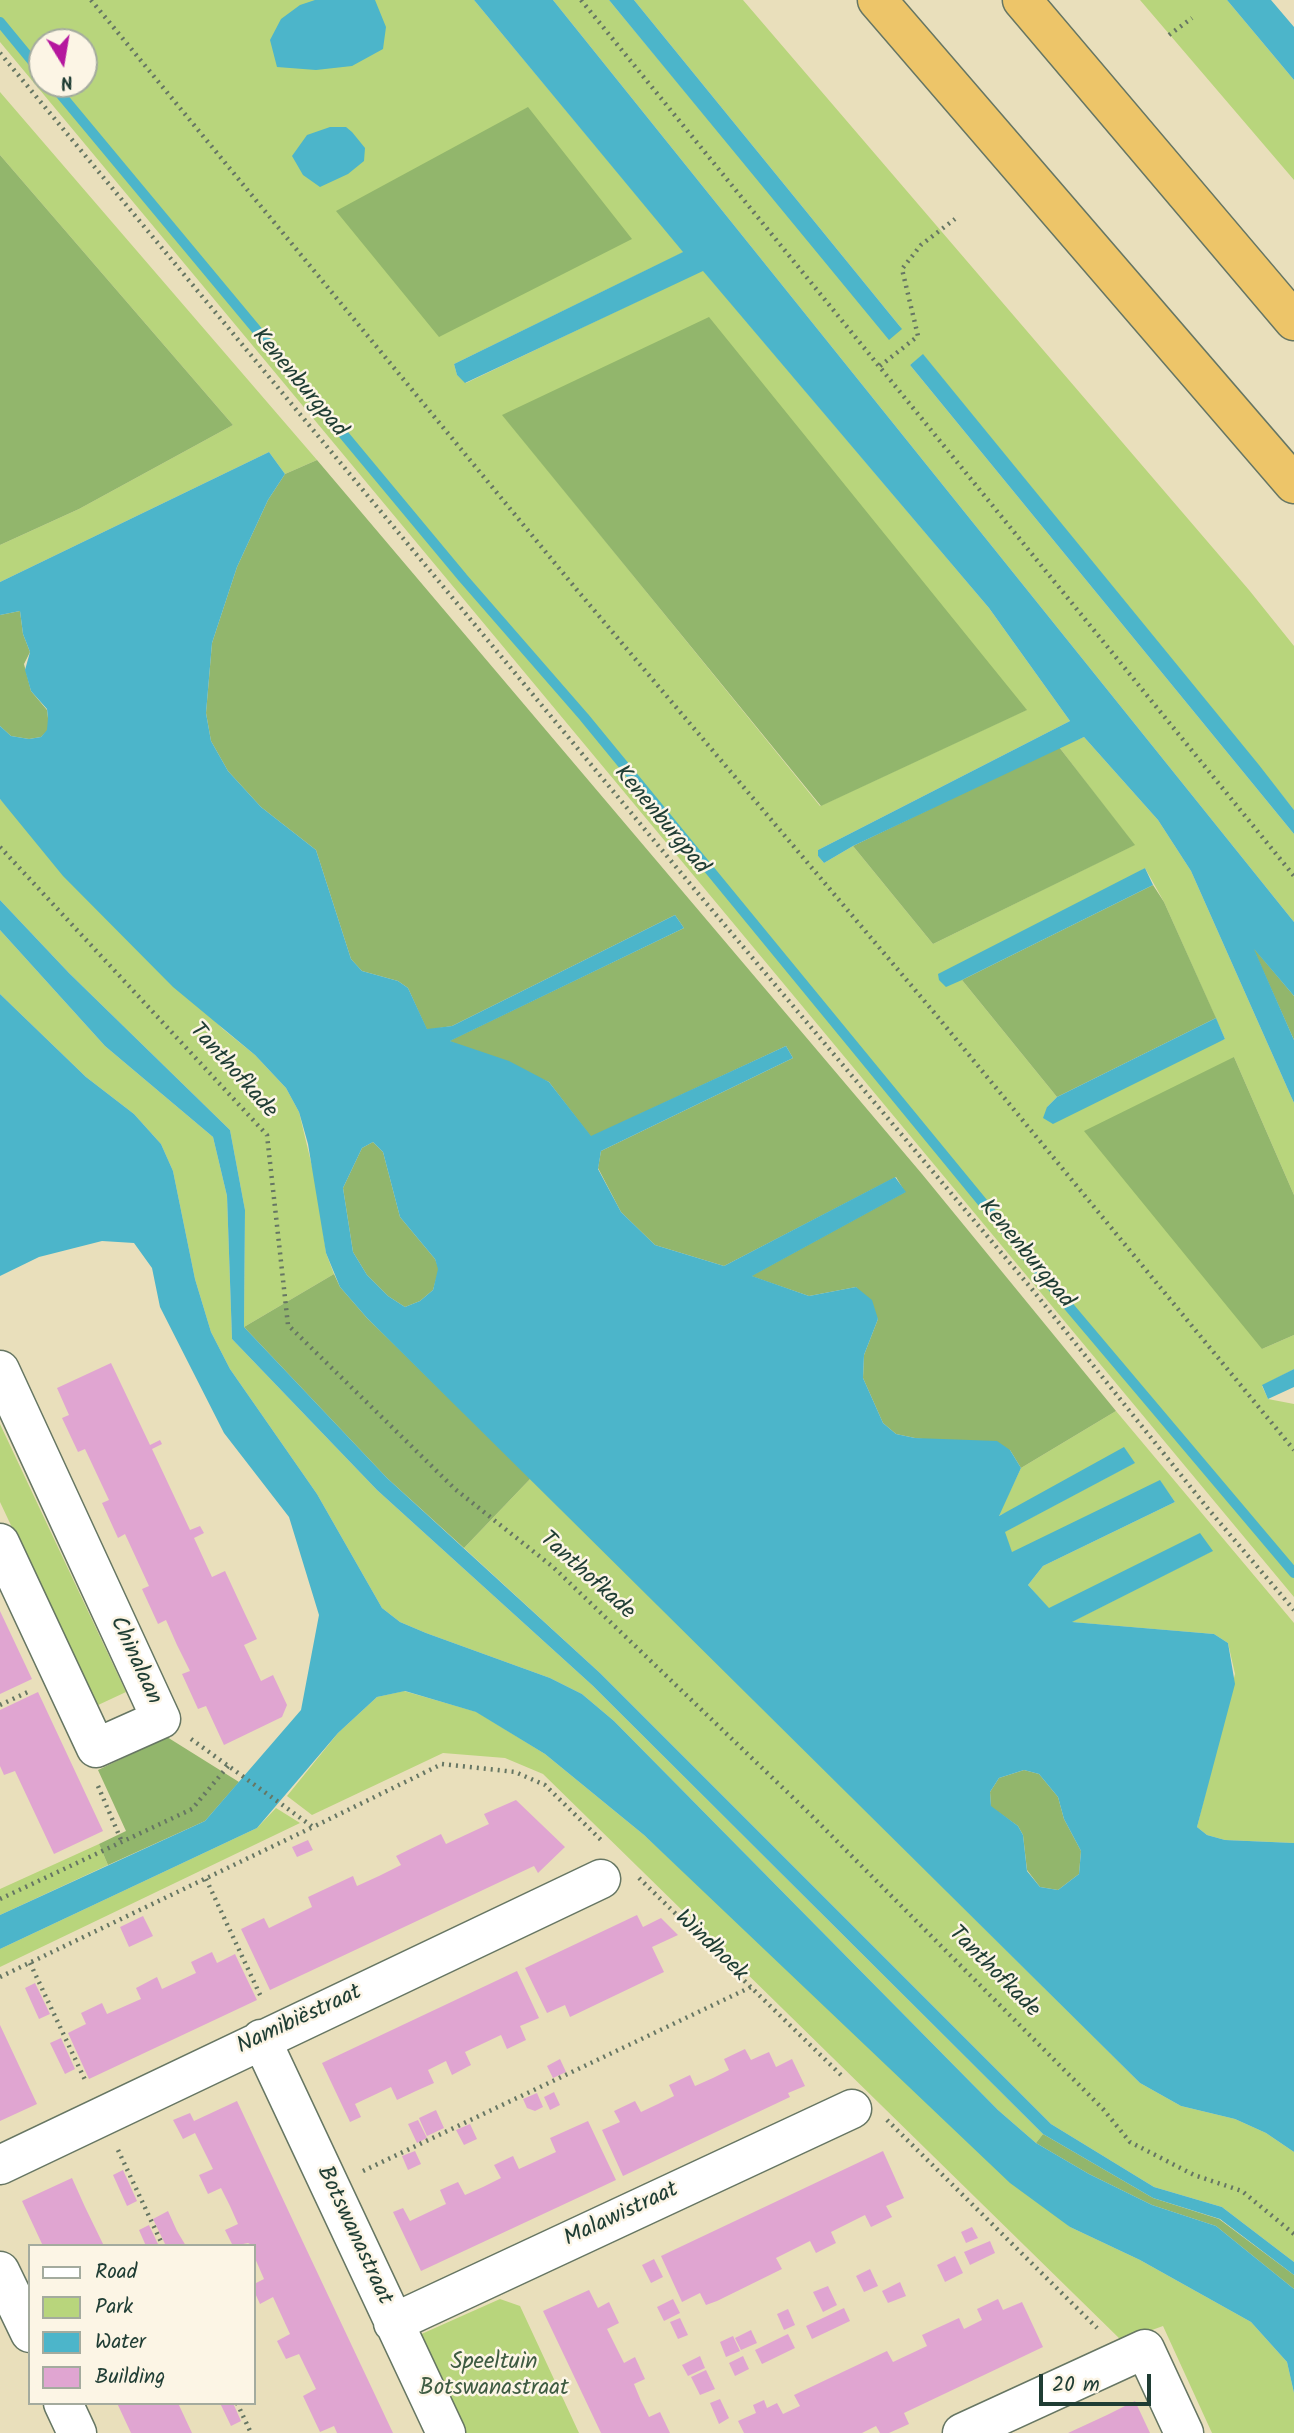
<!DOCTYPE html>
<html>
<head>
<meta charset="utf-8">
<style>
	body { margin:0 }
	#map { position:relative; width:1294px; height:2433px; overflow:hidden; background:#e9dfbb; font-family:Kalam,sans-serif }
	canvas { display:block }
	.legend { position:absolute; left:28px; top:2244px; width:228px; height:161px; box-sizing:border-box; background:#fcf5e5; border:2px solid #a4ab9e; margin:0; padding:9px 12px; list-style:none; font-size:21px; color:#1f3d34 }
	.legend li { display:flex; align-items:center; gap:14px; height:35px }
	.legend b { width:35px; border:2px solid #a4ab9e }
	.north { position:absolute; left:28px; top:28px; width:70px; height:70px; box-sizing:border-box; background:#fcf5e5; border:2px solid #a4ab9e; border-radius:50%; rotate:169deg; font-size:19px; font-weight:700; line-height:28px; text-align:center; color:#1f3d34 }
	.north::after { content:''; display:block; margin:auto; width:24px; height:32px; background:#b5179e; clip-path:polygon(50% 0,100% 100%,50% 72%,0 100%) }
	.scale { position:absolute; left:1039px; top:2374px; width:112px; height:32px; box-sizing:border-box; border:4px solid #1f3d34; border-top:0; padding-left:9px; font-size:21px; line-height:24px; white-space:nowrap; color:#1f3d34; -webkit-text-stroke:5px #fcf5e5; paint-order:stroke }
</style>
</head>
<body>
<div id="map">
<canvas width="1294" height="2433"></canvas>
<ul class="legend">
<li><b style="height:9px;background:#fff"></b>Road</li>
<li><b style="height:19px;background:#b8d57c"></b>Park</li>
<li><b style="height:19px;background:#4cb5ca"></b>Water</li>
<li><b style="height:19px;background:#e0a5d1"></b>Building</li>
</ul>
<div class="north">N</div>
<div class="scale">20 m</div>
</div>
<script>
const c = document.querySelector('canvas').getContext('2d');
c.lineJoin = 'round';
function fill(path, color) {
  c.fillStyle = color;
  c.fill(path, 'evenodd');
}
function toPath(rows) {
  const path = new Path2D();
  for (const r of rows) {
    path.moveTo(r[0], r[1]);
    for (let i = 2; i < r.length; i += 2) path.lineTo(r[i], r[i + 1]);
  }
  return path;
}
function strokePath(path, color, width, dash) {
  c.strokeStyle = color;
  c.lineWidth = width;
  c.lineCap = dash ? 'butt' : 'round';
  c.setLineDash(dash || []);
  c.stroke(path);
}
function write(font, color, halo, rows, align = 'center') {
  c.font = font + ' Kalam,sans-serif';
  c.lineWidth = 5;
  c.setLineDash([]);
  c.textBaseline = 'middle';
  c.strokeStyle = halo;
  c.fillStyle = color;
  for (const [text, x, y, turn = 0] of rows) {
    c.save();
    c.translate(x, y);
    c.rotate((+turn || 0) * Math.PI / 180);
    c.textAlign = isNaN(turn) ? turn : align;
    if (halo) c.strokeText(text, 0, 0);
    c.fillText(text, 0, 0);
    c.restore();
  }
}
fill(toPath([
	[0,0,474,0,684,252,454,364,457,375,466,383,703,270,989,608,1070,721,818,850,818,856,824,863,853,846,933,944,1134,845,1059,747,1084,737,1158,820,1191,871,1294,1103,1294,1195,1234,1057,1262,1349,1294,1335,1294,1369,1262,1386,1268,1399,1294,1404,1294,1597,0,42],
	[42,42,84,42,84,84,42,84],
	[503,415,1026,709,1026,710,820,806],
	[1145,868,1164,902,1225,1039,1047,1107,1057,1097,962,980],
	[553,0,609,0,708,119,902,329,634,0,743,0,1249,590,1294,646,1294,810,923,355,910,365,1294,834,1294,922],
	[1140,0,1227,0,1294,80,1294,180],
	[0,92,317,460,285,474,269,452,0,582,0,545,79,509,233,425,0,155],
	[0,799,223,1029,255,1055,286,1088,299,1112,317,1187,326,1253,334,1274,244,1327,245,1210,230,1130,69,973,0,900],
	[0,930,105,1046,213,1137,227,1196,232,1339,377,1490,592,1685,1043,2134,1036,2143,998,2110,614,1721,582,1694,550,1678,426,1633,400,1622,382,1608,317,1494,230,1369,211,1332,195,1279,173,1171,161,1144,134,1114,86,1077,0,994],
	[1116,1411,1294,1623,1294,1843,1225,1840,1207,1835,1197,1827,1235,1674,1228,1643,1214,1634,1071,1622,1212,1551,1049,1609,1028,1585,1043,1566,1175,1502,1160,1481,1012,1553,1004,1532,1134,1463,998,1516,1021,1468],
	[0,1424,126,1692,96,1706,0,1502],
	[531,1478,1140,2083,1181,2106,1235,2119,1266,2133,1294,2152,1294,2262,1222,2207,1154,2187,1051,2124,600,1673,464,1548],
	[404,1691,477,1712,545,1754,644,1835,1070,2227,1140,2260,1251,2322,1287,2362,1294,2393,1294,2433,1212,2433,1163,2326,1122,2341,543,1774,505,1758,443,1753,312,1815,287,1796,338,1733,377,1697],
	[276,1808,300,1823,0,1967,0,1949,257,1828],
	[99,1844,108,1865,0,1915,0,1889],
	[500,2299,520,2306,579,2433,461,2433,417,2336]
]), '#b8d57c');
fill(toPath([
	[528,107,632,239,439,337,336,211],
	[0,155,233,425,79,509,0,545],
	[709,317,1027,710,821,806,502,415],
	[317,460,922,1174,1116,1411,1021,1468,1010,1450,915,1438,896,1434,883,1423,863,1378,864,1355,878,1319,856,1287,809,1296,751,1276,905,1192,896,1177,724,1266,655,1245,621,1212,598,1168,601,1151,793,1058,786,1046,591,1137,549,1082,449,1041,684,928,675,915,452,1026,427,1030,408,988,398,981,362,971,351,959,316,850,261,807,228,771,211,741,206,713,212,643,237,567,268,500,285,474],
	[20,611,23,634,30,652,24,664,31,691,47,710,48,718,48,730,41,737,29,739,11,736,0,726,0,615],
	[1059,747,1135,845,933,944,853,846],
	[1153,885,1164,902,1216,1018,1057,1097,962,980],
	[1252,946,1294,996,1294,1040],
	[1234,1057,1294,1195,1294,1335,1262,1349,1084,1131],
	[373,1142,383,1152,400,1217,435,1259,439,1269,433,1290,420,1301,405,1307,388,1296,367,1275,353,1252,343,1188,362,1148],
	[334,1274,340,1287,367,1318,531,1478,464,1548,387,1478,244,1327],
	[167,1737,239,1782,205,1821,108,1865,99,1844,126,1831,98,1770],
	[1024,1770,1039,1774,1058,1797,1064,1819,1081,1851,1079,1874,1058,1890,1040,1887,1027,1870,1023,1835,1018,1826,991,1807,990,1792,999,1778],
	[1043,2134,1153,2198,1219,2219,1294,2275,1294,2289,1216,2226,1152,2205,1089,2174,1036,2143]
]), '#92b66c');
fill(toPath([
	[315,0,375,0,386,27,383,49,352,66,316,70,277,67,270,40,281,19,300,5],
	[474,0,553,0,1294,922,1294,996,1254,949,1294,1040,1294,1103,1191,871,1158,820,1084,737,853,846,824,863,818,856,818,850,1070,721,989,608,703,271,465,383,457,375,454,364,683,252],
	[609,0,634,0,902,329,889,340],
	[1227,0,1271,0,1294,27,1294,80],
	[330,127,346,127,352,132,365,148,364,161,348,174,320,187,303,175,292,156,307,135],
	[923,354,1259,765,1294,810,1294,834,910,365],
	[269,452,285,474,268,500,237,567,212,643,206,713,211,741,228,771,261,807,316,850,351,959,362,971,398,981,408,988,427,1029,452,1026,675,915,684,928,450,1041,509,1061,549,1082,591,1136,786,1046,793,1058,601,1151,598,1169,621,1212,655,1245,724,1266,895,1177,906,1192,752,1276,809,1296,856,1287,872,1300,878,1319,864,1355,863,1378,883,1423,896,1434,915,1438,997,1441,1010,1450,1021,1468,999,1516,1124,1447,1135,1463,1005,1532,1012,1552,1160,1480,1175,1502,1043,1566,1028,1585,1049,1608,1200,1533,1213,1551,1072,1622,1214,1634,1228,1643,1235,1684,1197,1827,1207,1835,1225,1840,1294,1843,1294,2152,1266,2133,1235,2119,1181,2106,1140,2083,367,1318,340,1287,326,1253,308,1144,299,1112,286,1088,255,1055,173,987,63,876,0,799,0,726,11,736,29,739,41,737,47,730,48,718,47,709,31,691,25,670,30,652,23,634,20,611,0,615,0,582],
	[373,1142,383,1152,400,1217,435,1259,438,1269,433,1290,420,1301,405,1307,388,1296,367,1275,353,1252,343,1188,362,1148],
	[1024,1770,1039,1774,1058,1797,1064,1819,1081,1851,1079,1874,1058,1890,1040,1887,1027,1871,1023,1835,1018,1826,991,1806,990,1792,999,1778],
	[1145,868,1153,885,962,980,946,987,939,980,938,974],
	[0,900,69,973,230,1130,245,1210,244,1327,387,1478,600,1673,1051,2124,1154,2187,1222,2207,1294,2262,1294,2275,1220,2219,1153,2198,1043,2134,592,1685,377,1490,232,1339,227,1196,213,1137,105,1046,0,930],
	[0,994,86,1077,134,1114,161,1144,173,1171,195,1279,211,1332,230,1369,317,1494,382,1608,400,1622,426,1633,550,1678,582,1694,614,1721,998,2110,1036,2143,1089,2174,1152,2205,1216,2226,1294,2289,1294,2393,1287,2362,1251,2322,1140,2260,1070,2227,1010,2183,644,1835,545,1754,476,1712,405,1691,377,1697,338,1733,257,1828,0,1949,0,1915,205,1821,301,1710,319,1615,289,1517,224,1433,160,1307,152,1268,134,1243,102,1241,39,1257,0,1276],
	[1216,1018,1225,1039,1053,1124,1043,1118,1047,1107,1057,1097],
	[1294,1369,1294,1387,1268,1399,1262,1385]
]), '#4cb5ca');
strokePath(toPath([
	[0,22,42,73],
	[52,84,463,578,584,717,1038,1270,1294,1573]
]), '#4cb5ca', 10);
fill(toPath([
	[111,1363,150,1445,160,1440,162,1444,152,1449,190,1530,200,1526,204,1533,194,1538,212,1577,225,1571,245,1614,257,1639,244,1645,261,1681,273,1675,287,1705,282,1717,224,1745,206,1706,198,1709,182,1674,190,1671,177,1645,166,1620,158,1624,142,1589,149,1586,125,1534,118,1538,102,1503,109,1500,85,1449,78,1452,62,1418,69,1415,57,1388],
	[0,1611,32,1679,0,1694],
	[38,1692,103,1831,54,1854,15,1771,4,1775,0,1766,0,1710],
	[516,1800,565,1847,538,1873,534,1866,270,1990,241,1929,264,1918,269,1928,312,1907,308,1897,353,1876,357,1886,379,1876,401,1865,396,1856,441,1834,446,1844,489,1824,484,1814],
	[308,1840,313,1850,297,1857,292,1847],
	[637,1915,643,1927,661,1918,678,1935,652,1947,664,1972,570,2017,565,2005,547,2013,525,1968],
	[143,1916,153,1936,129,1947,120,1927],
	[212,1952,217,1963,235,1954,257,2000,89,2079,68,2033,86,2024,81,2013,102,2003,107,2014,141,1999,136,1988,157,1977,162,1989,196,1973,191,1962],
	[517,1971,539,2018,520,2026,526,2040,507,2049,501,2035,465,2052,471,2065,452,2075,446,2061,428,2070,434,2083,416,2091,397,2100,391,2087,355,2104,361,2117,350,2122,322,2063],
	[35,1983,50,2014,39,2019,25,1988],
	[0,2025,37,2104,0,2121],
	[61,2038,75,2069,65,2074,50,2043],
	[745,2049,751,2060,769,2052,776,2067,792,2059,805,2086,788,2093,790,2097,623,2176,602,2130,620,2122,614,2111,635,2101,641,2112,658,2104,674,2096,669,2085,690,2075,695,2086,713,2078,729,2070,724,2059],
	[560,2059,566,2072,553,2078,547,2066],
	[554,2092,560,2105,550,2110,544,2097],
	[537,2093,543,2107,535,2111,527,2108,523,2099],
	[237,2101,302,2240,393,2433,337,2433,334,2426,320,2432,303,2396,316,2389,299,2354,286,2359,277,2341,290,2334,273,2297,260,2304,254,2291,254,2284,264,2279,254,2256,254,2246,248,2243,233,2246,225,2230,238,2224,230,2206,221,2188,208,2194,199,2175,213,2169,195,2133,183,2139,173,2120,190,2113,194,2121],
	[436,2110,444,2128,427,2136,419,2118],
	[418,2120,427,2138,417,2143,408,2124],
	[588,2121,616,2180,421,2271,393,2212,403,2208,410,2221,446,2204,440,2190,458,2182,465,2195,483,2187,501,2178,494,2165,513,2156,519,2169,556,2152,550,2138],
	[470,2124,477,2139,464,2145,456,2130],
	[415,2151,421,2164,408,2170,402,2156],
	[883,2151,904,2198,886,2206,892,2217,871,2227,865,2215,831,2232,836,2243,816,2253,810,2241,776,2258,782,2269,717,2301,706,2305,700,2293,682,2302,661,2256],
	[123,2170,137,2201,127,2206,113,2175],
	[72,2178,85,2207,104,2246,43,2246,22,2201],
	[168,2211,177,2231,186,2246,166,2246,153,2219],
	[149,2225,156,2240,159,2246,146,2246,139,2230],
	[972,2227,978,2238,966,2243,961,2232],
	[990,2241,995,2253,970,2265,964,2252],
	[955,2256,963,2273,945,2282,937,2265],
	[654,2259,663,2277,651,2283,642,2265],
	[870,2269,878,2286,864,2292,856,2276],
	[900,2282,906,2296,888,2303,882,2291],
	[828,2286,837,2305,823,2312,813,2292],
	[589,2290,598,2308,609,2302,619,2323,607,2329,624,2363,635,2357,645,2379,634,2384,641,2401,649,2417,660,2412,670,2433,601,2433,543,2311],
	[673,2299,680,2313,664,2321,657,2307],
	[998,2299,1003,2310,1022,2302,1043,2347,904,2413,909,2424,889,2433,880,2433,876,2426,862,2433,744,2433,738,2421,756,2413,753,2405,764,2400,767,2408,777,2403,783,2414,800,2406,794,2395,887,2351,893,2362,927,2346,922,2335,959,2318,964,2329,982,2320,977,2309],
	[844,2308,850,2321,812,2339,806,2326],
	[788,2309,795,2325,784,2330,777,2314],
	[680,2318,688,2335,678,2339,670,2322],
	[751,2330,757,2343,741,2350,735,2338],
	[788,2334,795,2348,762,2364,755,2350],
	[733,2336,740,2351,726,2357,720,2342],
	[700,2356,705,2368,688,2376,682,2365],
	[743,2356,749,2369,735,2376,729,2363],
	[706,2370,715,2389,700,2395,691,2377],
	[720,2399,729,2418,719,2424,710,2403],
	[1135,2401,1150,2433,1068,2433,1107,2415],
	[117,2403,178,2403,192,2433,131,2433],
	[220,2403,233,2403,241,2421,231,2426]
]), '#e0a5d1');
const minor = toPath([
	[0,1370,161,1719,96,1748,0,1543],
	[261,2039,446,2433],
	[0,2165,601,1879],
	[393,2323,852,2109],
	[962,2433,1145,2349,1184,2433]
]);
const tertiary = toPath([
	[0,2271,30,2333],
	[63,2403,77,2433]
]);
const motorway = toPath([
	[877,0,1294,484],
	[1022,0,1294,321]
]);
strokePath(minor, '#667663', 41);
strokePath(tertiary, '#667663', 41);
strokePath(motorway, '#667663', 41);
strokePath(toPath([
	[91,0,577,590,932,1010,1294,1450],
	[581,0,1294,876],
	[1169,35,1192,18],
	[0,53,696,891,1031,1288,1209,1510,1294,1610],
	[880,366,918,336,902,269,921,245,955,219],
	[0,847,267,1135,288,1325,455,1489,553,1567,809,1813,1103,2109,1130,2142,1194,2175,1242,2191,1294,2234],
	[0,1705,30,1691],
	[191,1739,313,1827,442,1764,515,1772,545,1785,601,1840],
	[98,1786,122,1842],
	[639,1878,841,2075],
	[206,1879,262,1999],
	[0,1899,192,1809,229,1765],
	[30,1963,86,2082],
	[0,1977,313,1827],
	[887,2120,1097,2328],
	[118,2150,163,2246],
	[363,2171,751,1987],
	[237,2403,251,2433]
]), '#667663', 4.5, [2, 5]);
strokePath(minor, '#fff', 38);
strokePath(tertiary, '#fff', 38);
strokePath(motorway, '#edc569', 38);
write('23px', '#1f3d34', '#fcf5e5', [
	["Kenenburgpad",298,384,50],
	["Kenenburgpad",660,821,50],
	["Tanthofkade",232,1072,48],
	["Kenenburgpad",1025,1255,50],
	["Tanthofkade",586,1577,42],
	["Chinalaan",134,1661,65],
	["Windhoek",710,1947,44],
	["Tanthofkade",993,1973,45],
	["Namibiëstraat",300,2021,-25],
	["Malawistraat",622,2216,-25],
	["Botswanastraat",353,2236,65]
]);
write('23px', '#3e5b42', '#fcf5e5', [
	["Speeltuin",494,2364],
	["Botswanastraat",494,2390]
]);
</script>
</body>
</html>
